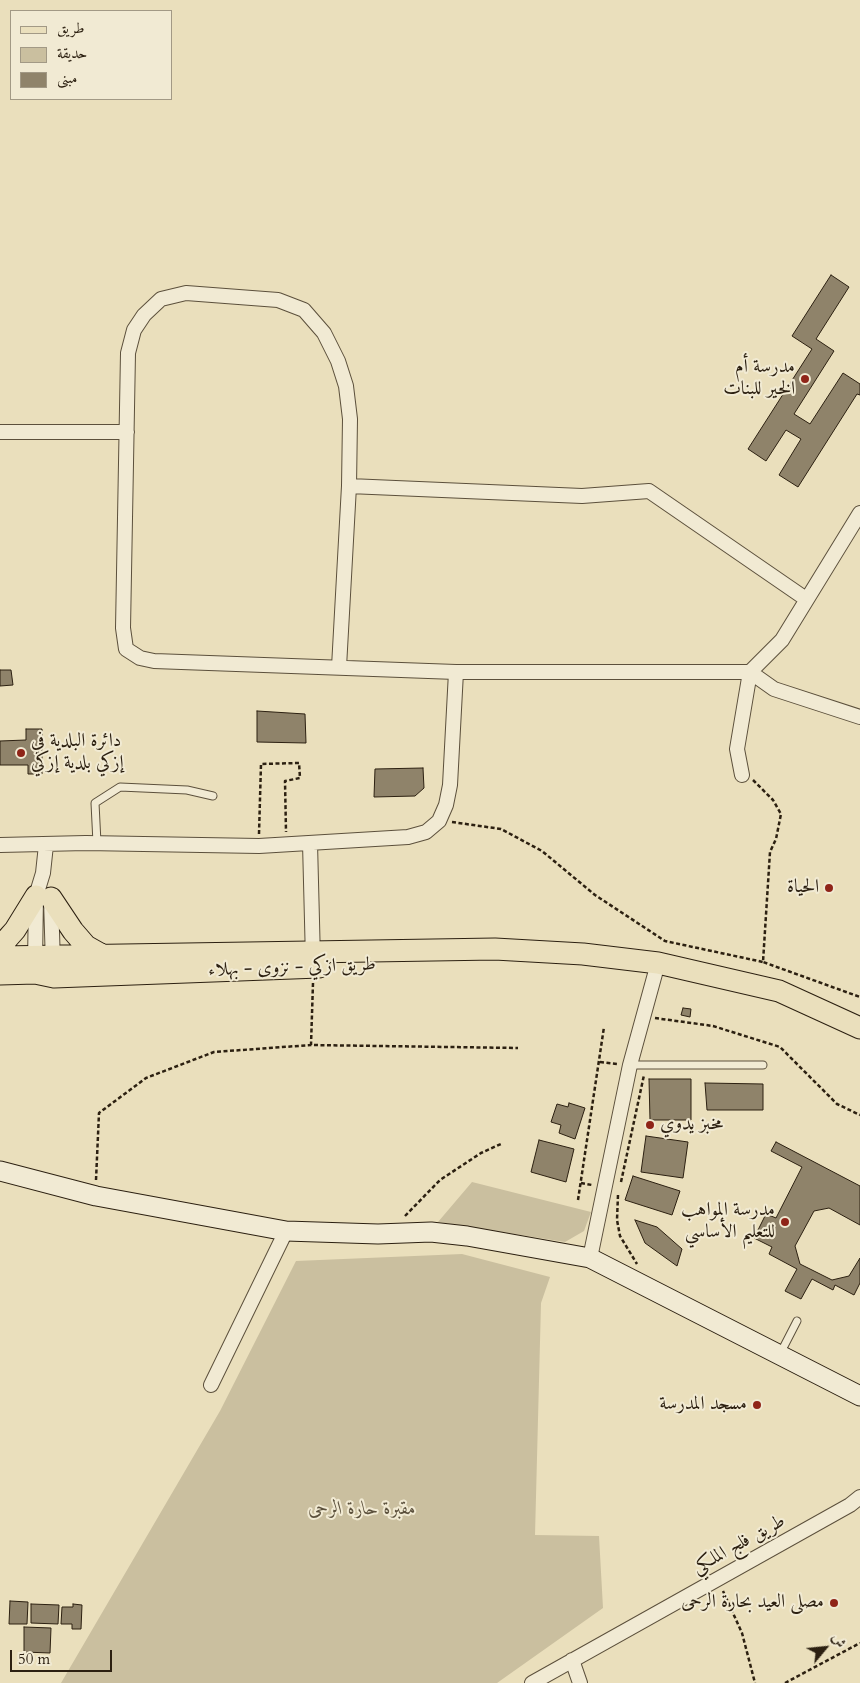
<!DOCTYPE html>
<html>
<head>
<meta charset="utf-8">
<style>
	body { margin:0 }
	#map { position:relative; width:860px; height:1683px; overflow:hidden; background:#eadfbc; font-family:Cardo,Amiri,serif }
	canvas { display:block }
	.legend { position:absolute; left:10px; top:10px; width:162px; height:90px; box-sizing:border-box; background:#f1ead3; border:1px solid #a29985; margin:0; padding:6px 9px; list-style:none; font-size:15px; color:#2c2011 }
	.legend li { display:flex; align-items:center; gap:10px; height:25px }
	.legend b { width:25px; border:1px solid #a29985 }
	.north { position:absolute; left:800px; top:1623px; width:50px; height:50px; -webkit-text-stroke:4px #f1ead3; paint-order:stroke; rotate:62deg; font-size:14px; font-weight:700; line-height:20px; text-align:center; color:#2c2011 }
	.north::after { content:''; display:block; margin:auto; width:18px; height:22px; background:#2c2011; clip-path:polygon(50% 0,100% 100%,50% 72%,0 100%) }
	.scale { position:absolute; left:10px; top:1650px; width:102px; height:22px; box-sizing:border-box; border:2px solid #2c2011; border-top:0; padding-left:6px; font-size:15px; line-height:18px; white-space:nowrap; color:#2c2011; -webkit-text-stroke:4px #f1ead3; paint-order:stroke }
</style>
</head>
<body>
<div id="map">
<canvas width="860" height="1683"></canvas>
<ul class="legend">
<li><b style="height:6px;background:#eadfbc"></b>طريق</li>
<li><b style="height:14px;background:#cabf9f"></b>حديقة</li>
<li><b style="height:14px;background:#8f836a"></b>مبنى</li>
</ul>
<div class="north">ش</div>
<div class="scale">50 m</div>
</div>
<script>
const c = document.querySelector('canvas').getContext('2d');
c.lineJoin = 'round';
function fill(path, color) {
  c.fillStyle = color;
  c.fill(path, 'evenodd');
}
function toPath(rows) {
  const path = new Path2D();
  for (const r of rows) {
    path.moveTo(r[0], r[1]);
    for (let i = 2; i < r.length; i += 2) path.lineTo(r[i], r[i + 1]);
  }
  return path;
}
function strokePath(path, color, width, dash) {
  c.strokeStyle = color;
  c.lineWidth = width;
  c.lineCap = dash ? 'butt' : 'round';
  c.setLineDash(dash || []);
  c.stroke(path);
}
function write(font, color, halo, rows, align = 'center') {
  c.font = font + ' Cardo,Amiri,serif';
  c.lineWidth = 4;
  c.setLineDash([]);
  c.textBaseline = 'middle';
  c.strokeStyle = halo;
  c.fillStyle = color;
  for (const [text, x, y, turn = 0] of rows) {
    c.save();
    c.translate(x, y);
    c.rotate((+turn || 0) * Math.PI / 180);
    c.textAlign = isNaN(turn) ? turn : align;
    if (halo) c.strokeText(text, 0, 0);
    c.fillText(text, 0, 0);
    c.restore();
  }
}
fill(toPath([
	[472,1182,591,1212,584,1231,565,1242,438,1222],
	[462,1254,550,1277,541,1303,535,1535,599,1536,603,1608,497,1683,61,1683,220,1411,296,1261]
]), '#cabf9f');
const building = toPath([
	[831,275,849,287,816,339,834,351,794,414,810,424,843,373,860,384,860,395,857,394,798,487,779,475,801,439,786,430,766,461,748,449,812,349,792,336,831,275],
	[0,670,11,670,13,685,0,686,0,670],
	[257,711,305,714,306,743,257,742,257,711],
	[26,729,42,729,42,774,28,774,28,765,0,765,0,741,26,740,26,729],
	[423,768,424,788,415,796,374,797,375,769,423,768],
	[683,1008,691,1009,690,1017,681,1015,683,1008],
	[649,1079,691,1079,691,1120,650,1120,649,1079],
	[705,1083,763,1084,763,1110,707,1110,705,1083],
	[569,1103,585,1108,575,1139,559,1133,561,1125,551,1122,557,1104,568,1107,569,1103],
	[646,1136,688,1142,683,1178,641,1172,646,1136],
	[539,1140,574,1149,566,1182,531,1172,539,1140],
	[776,1142,860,1186,860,1225,829,1208,814,1211,795,1246,800,1264,832,1280,849,1276,860,1258,860,1283,854,1295,835,1285,833,1290,812,1279,801,1299,785,1291,797,1269,769,1254,772,1247,754,1238,766,1214,776,1218,802,1167,771,1151,776,1142],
	[633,1176,680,1191,672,1215,625,1200,633,1176],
	[635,1220,657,1227,682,1249,677,1266,645,1243,635,1220],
	[10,1601,28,1602,27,1624,9,1624,10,1601],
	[31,1604,59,1605,58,1624,31,1623,31,1604],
	[73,1604,82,1605,81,1629,72,1629,72,1624,61,1624,62,1607,73,1607,73,1604],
	[24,1627,51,1628,50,1653,24,1652,24,1627]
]);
fill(building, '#8f836a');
strokePath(building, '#2c2011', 1);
const lane = toPath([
	[97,843,95,803,120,787,187,790,213,796],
	[630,1065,763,1065],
	[780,1354,797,1321]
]);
const street = toPath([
	[0,432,127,432],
	[349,486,582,496,649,491,806,599],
	[339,667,349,486,350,419,346,386,338,361,324,333,304,310,278,300,186,293,161,299,144,315,134,330,128,353,123,628,126,649,140,658,154,661,456,672,750,672,774,689,860,717],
	[742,775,737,749,750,672,782,640,860,513],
	[310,843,313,960],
	[0,845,86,843,259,846,408,837,426,832,439,821,446,805,450,785,456,672],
	[51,900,53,964],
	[35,963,36,896,43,873,46,845],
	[590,1258,630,1065,658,963],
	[211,1385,286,1231],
	[572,1660,580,1683],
	[532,1683,850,1505,860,1497]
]);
const secondary = toPath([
	[0,1171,96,1196,286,1231,378,1234,431,1232,467,1236,590,1258,860,1396]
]);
const primary = toPath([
	[51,898,73,931,86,946,102,955],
	[0,947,15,930,36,896],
	[0,957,495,949,583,954,658,963,779,991,860,1028],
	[0,974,35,973,54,977,319,967]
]);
strokePath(lane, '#5c503c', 9);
strokePath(street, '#5c503c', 16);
strokePath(secondary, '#2c2011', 21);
strokePath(primary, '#2c2011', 23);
strokePath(toPath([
	[753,780,773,800,781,814,776,839,770,852,763,962,860,997],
	[452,822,501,829,542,851,595,895,665,941,763,962],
	[259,834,261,764,299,763,300,778,285,781,286,832],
	[313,983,311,1045,518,1048],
	[655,1018,713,1026,780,1047,837,1104,860,1115],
	[600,1062,617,1064],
	[96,1180,99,1113,146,1078,214,1052,311,1045],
	[621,1182,644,1075],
	[581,1183,592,1185],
	[618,1195,617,1220,620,1236,637,1264],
	[578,1200,604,1027],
	[405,1216,440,1180,481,1153,503,1143],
	[723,1591,742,1633,755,1683],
	[785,1683,860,1643]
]), '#2c2011', 2.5, [4, 2.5]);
strokePath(lane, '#f1ead3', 7);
strokePath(street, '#f1ead3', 14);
strokePath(secondary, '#f1ead3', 19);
strokePath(primary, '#eadfbc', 21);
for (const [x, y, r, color] of [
	[805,379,5,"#8f2418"],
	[21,753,5,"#8f2418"],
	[829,888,5,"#8f2418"],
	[650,1125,5,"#8f2418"],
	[785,1222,5,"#8f2418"],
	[757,1405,5,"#8f2418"],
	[834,1603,5,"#8f2418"]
]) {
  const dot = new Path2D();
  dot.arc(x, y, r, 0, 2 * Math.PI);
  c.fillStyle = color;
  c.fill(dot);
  strokePath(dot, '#f1ead3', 2);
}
write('19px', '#2c2011', '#f1ead3', [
	["مدرسة أم",795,368],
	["الخير للبنات",795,390],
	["دائرة البلدية في",31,742,"left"],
	["إزكي بلدية إزكي",31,764,"left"],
	["الحياة",819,888],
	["مخبز يدوي",660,1125,"left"],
	["مدرسة المواهب",775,1211],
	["للتعليم الأساسي",775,1233],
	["مسجد المدرسة",747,1405],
	["مصلى العيد بحارة الرحى",824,1603]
], 'right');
write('19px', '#2c2011', '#f1ead3', [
	["طريق ازكي - نزوى - بهلاء",292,968,-2],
	["طريق فلج الملكي",739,1545,-29]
]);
write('italic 19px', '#5b503c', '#f1ead3', [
	["مقبرة حارة الرحى",362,1510]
]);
</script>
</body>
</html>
